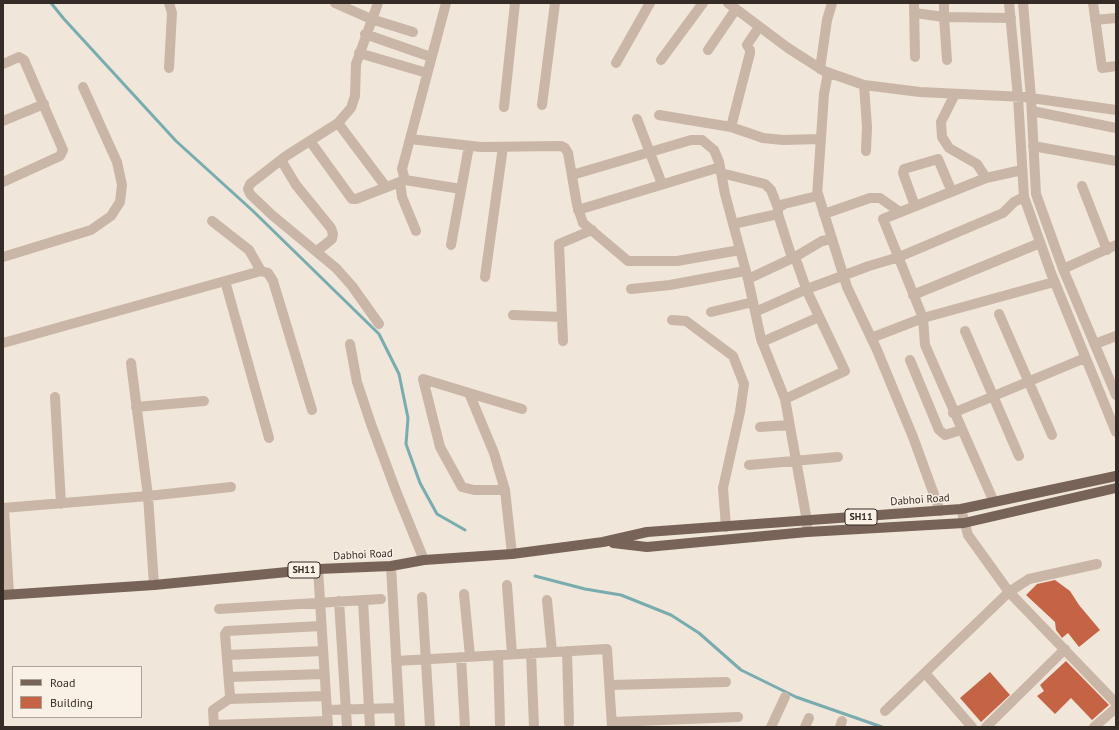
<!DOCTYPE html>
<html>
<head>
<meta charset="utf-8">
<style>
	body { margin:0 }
	#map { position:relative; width:1119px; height:730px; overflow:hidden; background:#f1e6da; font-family:"PT Sans",sans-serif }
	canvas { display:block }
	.frame { position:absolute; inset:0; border:4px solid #352c27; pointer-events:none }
	.legend { position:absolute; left:12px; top:666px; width:130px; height:52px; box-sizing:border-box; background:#f9f0e6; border:1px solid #aba29a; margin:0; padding:5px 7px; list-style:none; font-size:12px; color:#352c27 }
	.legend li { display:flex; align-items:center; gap:8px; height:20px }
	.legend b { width:20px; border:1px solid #aba29a }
</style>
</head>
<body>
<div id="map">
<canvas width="1119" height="730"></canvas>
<div class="frame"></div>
<ul class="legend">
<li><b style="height:5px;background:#776358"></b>Road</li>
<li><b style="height:11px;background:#c56444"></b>Building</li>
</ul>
</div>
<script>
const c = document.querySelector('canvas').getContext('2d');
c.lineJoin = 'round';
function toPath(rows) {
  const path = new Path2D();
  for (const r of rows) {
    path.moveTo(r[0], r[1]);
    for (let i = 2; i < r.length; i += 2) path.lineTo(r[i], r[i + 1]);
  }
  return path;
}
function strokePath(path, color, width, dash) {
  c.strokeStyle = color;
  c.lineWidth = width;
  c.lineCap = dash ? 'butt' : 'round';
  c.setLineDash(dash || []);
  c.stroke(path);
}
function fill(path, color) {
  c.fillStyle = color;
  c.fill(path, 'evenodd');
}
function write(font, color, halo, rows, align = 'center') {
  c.font = font + ' "PT Sans",sans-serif';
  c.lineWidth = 3;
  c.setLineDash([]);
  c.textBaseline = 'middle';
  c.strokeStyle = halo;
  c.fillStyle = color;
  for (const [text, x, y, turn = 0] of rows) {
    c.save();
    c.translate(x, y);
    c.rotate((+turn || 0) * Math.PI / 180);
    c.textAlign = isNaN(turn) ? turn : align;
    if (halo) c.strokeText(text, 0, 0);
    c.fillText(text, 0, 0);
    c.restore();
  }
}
strokePath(toPath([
	[51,3,64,19,176,141,253,211,379,334,399,374,408,418,406,444,420,483,437,514,465,530],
	[535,576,585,589,621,595,671,615,699,633,741,670,796,697,882,727]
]), '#79acae', 3);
fill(toPath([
	[1055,580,1070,591,1079,605,1100,630,1079,647,1068,633,1062,638,1056,630,1055,622,1026,595,1037,584],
	[1066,661,1109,705,1092,720,1071,698,1055,714,1037,696,1044,691,1040,685],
	[990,672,1010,695,981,722,960,698]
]), '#c56444');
strokePath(toPath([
	[335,3,371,19,413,32],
	[378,3,356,64,355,96,351,108,338,123,286,156,250,184,248,189,250,194,272,215,336,268,352,286,379,324],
	[446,3,410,139,481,147,561,146,565,148,568,153,577,205,583,223,628,261,677,261,740,250],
	[728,3,788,48,824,71,864,85,920,92,1024,97,1116,110],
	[914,3,915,57],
	[1009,3,1018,97,1024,197,1051,273,1116,432],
	[1023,3,1031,98,1036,194,1063,269,1116,395],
	[1093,3,1102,68,1116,66],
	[915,13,944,17,944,3],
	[1095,20,1116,18],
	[365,34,431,57],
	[708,50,736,9],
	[359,53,427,73],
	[661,60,703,3],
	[947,60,944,17,1011,18],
	[616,63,650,3],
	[3,64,19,57,24,60,63,150,60,156,3,182],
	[169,68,172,13,169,3],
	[820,69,827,20,832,3],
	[864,85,867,127,866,151],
	[955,94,941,122,942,137,949,148,977,164,986,178],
	[542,105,555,3],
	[504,107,515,3],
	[1032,111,1116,128],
	[659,115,731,127,763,138,783,140,821,139],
	[637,119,662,184],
	[3,121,44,104],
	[338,123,386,187],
	[731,127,750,53,750,50,747,45,759,27],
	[410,139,402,169,405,180,461,189],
	[310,141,352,199,356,199,405,180],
	[1033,146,1116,161],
	[281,160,296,185,331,228,333,234,332,239,317,251],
	[721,173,765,184,771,190,778,208],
	[572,175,691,140,702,140,714,150,719,162,725,194,748,279],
	[400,182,402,197,416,231],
	[1082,186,1107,250],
	[818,194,847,287,877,350,913,437,940,511],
	[915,206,903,173,904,169,938,159,952,192],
	[578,210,720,167],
	[824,214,870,198,880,198,900,212],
	[212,221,249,250,261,271],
	[733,224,778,214],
	[451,245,469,146],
	[3,257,91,230,111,216,120,202,122,185,117,162,83,87],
	[792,258,778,214,778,208,784,204,817,196,824,94,828,73],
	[1063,269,1116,245],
	[485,277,503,147],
	[225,281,269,438],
	[631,289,670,285,745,271],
	[913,295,1040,243],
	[711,312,753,302],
	[755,312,807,289,869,266,899,257,1003,213,1014,202,1024,197],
	[999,314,1052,435],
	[513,315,562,317],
	[672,320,686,321,733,356,744,384,740,412,723,488,726,527],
	[965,331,1019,456],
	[871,338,923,318,1054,282],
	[563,341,559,244,592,230],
	[762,342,819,317],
	[3,343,261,271,268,273,273,281,312,410],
	[350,344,357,382,371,424,396,491,424,560],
	[1095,344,1116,336],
	[910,360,939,430,945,435,961,430],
	[131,363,148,496,154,585],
	[469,393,494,453,505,490],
	[55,397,61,504],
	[785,399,845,371,807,291,795,257],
	[136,407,204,401],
	[953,413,1085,358],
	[760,427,789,425],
	[749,465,838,457],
	[994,502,925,345,923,318,883,219,986,178,1022,170],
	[3,508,148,496,231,487],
	[4,508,9,594],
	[807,532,807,521,785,399,761,339,748,279,795,257,822,241,832,239],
	[512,554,505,490,474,490,462,487,440,447,423,379,522,409],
	[1097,564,1029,579,1009,592,1116,703],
	[391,566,400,727],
	[318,569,328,727],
	[507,585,512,654],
	[464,594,470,656],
	[422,597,430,727],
	[363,600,370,727],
	[547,600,552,652],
	[339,601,347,727],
	[219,609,381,599],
	[567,651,569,723],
	[531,653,534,727],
	[227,655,323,651],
	[498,655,500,724],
	[461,657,465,727],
	[396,661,607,649,612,727],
	[925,673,972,727],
	[229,677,324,674],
	[610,685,726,682],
	[229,699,326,696],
	[327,710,399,708],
	[885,711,1009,592,968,535,961,509],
	[612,722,738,717],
	[214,725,327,721],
	[214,727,213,710,229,699,230,696,225,634,227,631,321,626],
	[771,727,785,697],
	[805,727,809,718],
	[840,727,842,721],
	[986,727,1065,649],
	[1094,727,1116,708]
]), '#c9b6a6', 10);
strokePath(toPath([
	[613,543,647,547,807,532,964,523,1116,488],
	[3,595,154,585,318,569,391,566,424,560,512,554,603,542,647,532,961,509,1116,476]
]), '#776358', 10);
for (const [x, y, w] of [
	[861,517,32],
	[304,570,32]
]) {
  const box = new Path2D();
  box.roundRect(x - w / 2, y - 8, w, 16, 3);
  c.fillStyle = '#f9f0e6';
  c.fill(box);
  strokePath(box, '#352c27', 1);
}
write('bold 10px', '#352c27', null, [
	["SH11",861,517],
	["SH11",304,570]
]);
write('11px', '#352c27', '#f9f0e6', [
	["Dabhoi Road",920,500,-4],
	["Dabhoi Road",363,555,-3]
]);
</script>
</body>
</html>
